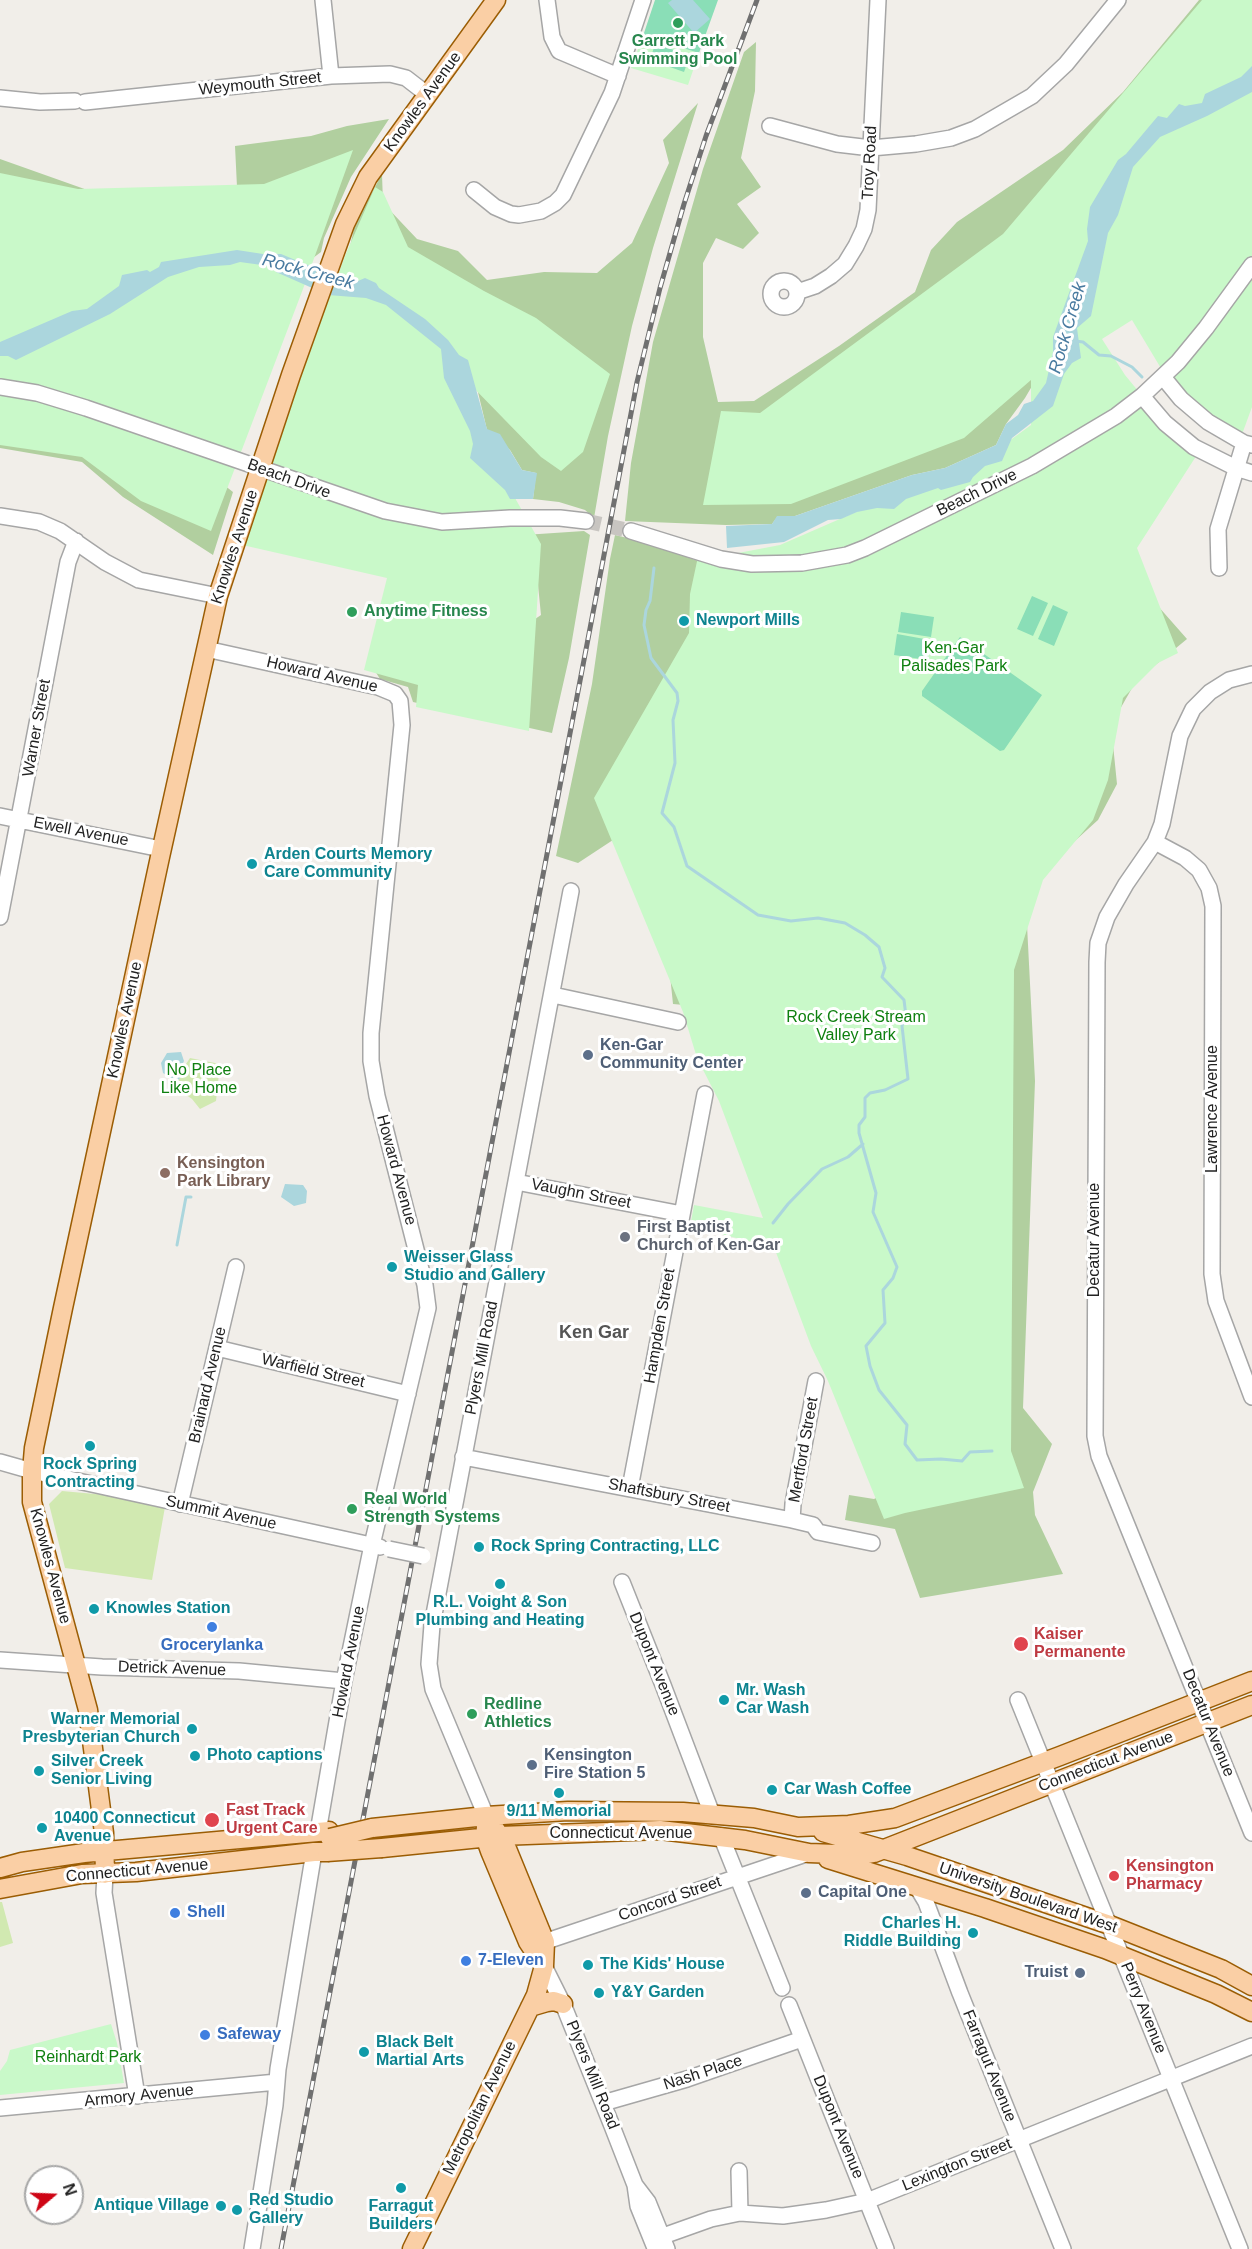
<!DOCTYPE html>
<html>
<head>
<meta charset="utf-8">
<style>
	body { margin:0 }
	#map { position:relative; width:1252px; height:2249px; overflow:hidden; background:#f1eee9; font-family:Helvetica,sans-serif }
	canvas { display:block }
	.north { position:absolute; left:24px; top:2165px; width:60px; height:60px; box-sizing:border-box; background:#fff; border:2px solid #a7a7a7; border-radius:50%; rotate:71deg; font-size:16px; font-weight:700; line-height:24px; text-align:center; color:#222 }
	.north::after { content:''; display:block; margin:auto; width:21px; height:27px; background:#ce0515; clip-path:polygon(50% 0,100% 100%,50% 72%,0 100%) }
</style>
</head>
<body>
<div id="map">
<canvas width="1252" height="2249"></canvas>
<div class="north">N</div>
</div>
<script>
const c = document.querySelector('canvas').getContext('2d');
c.lineJoin = 'round';
function fill(path, color) {
  c.fillStyle = color;
  c.fill(path, 'evenodd');
}
function toPath(rows) {
  const path = new Path2D();
  for (const r of rows) {
    if (r.length === 3) {
      path.moveTo(r[0] + r[2], r[1]);
      path.arc(r[0], r[1], r[2], 0, 2 * Math.PI);
      continue;
    }
    path.moveTo(r[0], r[1]);
    for (let i = 2; i < r.length; i += 2) path.lineTo(r[i], r[i + 1]);
  }
  return path;
}
function strokePath(path, color, width, dash) {
  c.strokeStyle = color;
  c.lineWidth = width;
  c.lineCap = dash ? 'butt' : 'round';
  c.setLineDash(dash || []);
  c.stroke(path);
}
function write(font, color, halo, rows, align = 'center') {
  c.font = font + ' Helvetica,sans-serif';
  c.lineWidth = 6;
  c.setLineDash([]);
  c.textBaseline = 'middle';
  c.strokeStyle = halo;
  c.fillStyle = color;
  for (const [text, x, y, turn = 0] of rows) {
    c.save();
    c.translate(x, y);
    c.rotate((+turn || 0) * Math.PI / 180);
    c.textAlign = isNaN(turn) ? turn : align;
    if (halo) c.strokeText(text, 0, 0);
    c.fillText(text, 0, 0);
    c.restore();
  }
}
fill(toPath([
	[190,1058,220,1064,216,1101,200,1109,192,1099,172,1085],
	[62,1491,106,1495,165,1507,152,1580,65,1568,49,1504],
	[0,1902,2,1902,13,1943,0,1947]
]), '#d1e9b1');
fill(toPath([
	[1199,0,1252,0,1045,364,1025,398,1006,424,996,445,945,468,912,475,795,516,778,516,772,524,726,525,625,521,631,463,653,342,703,169,744,52,756,42,755,91,741,158,761,187,737,204,759,233,743,249,716,238,703,263,703,337,718,402,754,401,839,346,915,292,931,250,957,222,1063,150,1123,92],
	[698,103,653,248,632,326,608,436,594,518,585,510,559,502,533,499,536,473,522,470,510,450,487,430,477,388,346,265,355,224,382,174,383,203,417,239,458,251,487,280,544,272,597,273,632,243,669,163,663,140],
	[389,119,351,177,324,238,321,252,305,264,0,320,0,159,93,192,237,187,235,146,311,136,347,126],
	[0,392,184,454,233,492,213,555,123,497,82,462,0,448],
	[584,531,590,535,569,658,552,733,413,702,408,687,380,679,375,671,394,579,524,535],
	[538,585,541,615,526,625],
	[615,535,652,544,695,560,733,568,1150,597,1187,639,1136,681,1111,725,1117,784,1098,820,1025,886,1035,1081,1023,1408,1052,1444,1033,1492,1035,1515,1063,1574,920,1598,895,1529,845,1520,849,1495,874,1499,878,1497,684,1005,673,1004,670,975,616,838,578,863,556,856,592,684,610,559]
]), '#b1cf9f');
fill(toPath([
	[1202,0,1252,0,1252,407,1241,437,1205,415,1162,370,1132,320,1102,339,1125,375,1157,414,1202,447,1137,548,1178,653,1158,663,1123,698,1108,780,1093,820,1043,880,1014,970,1011,1451,1024,1488,905,1513,884,1519,828,1381,811,1346,774,1247,690,1227,694,1205,763,1218,719,1101,697,1058,683,1012,594,798,689,633,690,594,699,552,733,554,780,545,994,452,1031,425,1031,380,964,438,791,504,703,505,721,411,760,413,1003,234],
	[643,36,699,53,688,85,631,68],
	[353,150,303,289,211,531,141,501,82,457,0,445,0,173,78,189,264,184],
	[375,187,383,192,408,247,484,291,536,318,610,374,583,452,561,471,541,457,466,380,502,475,541,544,529,731,416,707,418,685,364,670,387,578,238,544,345,256],
	[111,2024,117,2043,124,2083,0,2095,0,2071,7,2061,10,2050]
]), '#c9f9c9');
fill(toPath([
	[655,0,718,0,699,53,643,36],
	[655,44,690,55,684,72,650,60],
	[1032,596,1048,603,1033,636,1017,629],
	[1053,605,1068,612,1054,646,1038,639],
	[901,612,934,617,931,637,898,632],
	[897,634,930,640,927,660,894,655],
	[960,637,1042,695,1004,750,1000,751,922,696,922,691]
]), '#8adeb7');
fill(toPath([
	[672,0,693,0,710,19,694,33,668,3],
	[1252,66,1252,92,1207,116,1160,137,1133,167,1118,215,1108,233,1091,316,1077,328,1081,358,1072,363,1064,374,1053,406,1012,438,1002,461,985,466,973,477,970,482,941,490,938,488,906,499,894,509,877,508,857,512,841,519,828,520,784,542,727,548,726,526,772,524,777,516,795,516,912,475,945,468,996,445,1006,424,1018,415,1024,404,1033,401,1046,383,1053,352,1053,337,1088,241,1087,229,1090,207,1118,160,1126,154,1158,116,1167,118,1179,104,1185,106,1202,103,1205,94,1241,77],
	[237,250,263,254,281,254,305,264,358,281,365,278,376,283,379,288,425,319,448,340,459,355,468,360,487,429,500,434,522,470,537,473,533,499,510,499,505,490,470,458,473,444,470,431,444,378,441,349,386,305,366,298,328,295,276,272,276,267,240,262,230,265,199,267,168,277,110,314,16,360,8,356,0,356,0,342,72,311,87,309,119,286,122,275,147,270,150,272,159,267,161,262],
	[181,1052,184,1061,178,1074,180,1078,177,1082,163,1073,161,1063,167,1053],
	[285,1184,303,1185,307,1191,306,1203,294,1206,281,1197]
]), '#abd6dd');
strokePath(toPath([
	[1075,341,1083,342,1099,355,1111,356,1132,367,1142,377],
	[654,568,650,601,646,610,644,625,651,658,677,693,678,701,673,720,675,763,662,813,674,827,687,866,758,915,791,921,818,918,845,923,865,935,879,947,885,968,882,977,904,1000,906,1016,902,1026,908,1079,885,1090,870,1093,865,1098,865,1117,859,1125,859,1133,876,1193,873,1212,897,1267,893,1278,883,1290,885,1323,866,1346,870,1366,879,1390,907,1425,905,1444,917,1460,941,1459,962,1461,970,1452,992,1451],
	[773,1223,788,1204,822,1169,848,1157,863,1144],
	[177,1245,186,1197,191,1197]
]), '#abd6dd', 3);
strokePath(toPath([
	[586,521,631,531]
]), '#c8c5c1', 15, [15, 8]);
const minor = toPath([
	[323,0,331,76],
	[547,0,552,37,559,51,618,76],
	[0,98,40,102,75,101],
	[85,102,331,76,390,74,406,78,428,95],
	[770,126,837,144,871,148,916,144,951,138,975,129,1032,96,1066,64,1118,0],
	[474,190,495,207,511,214,519,215,541,211,555,203,563,195,612,93,643,0],
	[784,294,13],
	[797,292,815,286,831,276,845,264,856,246,864,229,868,210,878,0],
	[1163,377,1181,399,1208,422,1244,443,1252,445],
	[0,387,37,393,86,408,385,511,442,522,510,518,560,518,586,521],
	[1142,396,1165,423,1194,447,1236,468,1252,473],
	[0,516,39,522,60,531,105,562,139,580,218,596],
	[631,531,721,559,752,564,802,563,847,555,865,548,1032,466,1116,416,1142,396,1178,362,1206,328,1252,265],
	[1219,568,1218,529,1244,443],
	[206,649,378,687,395,694,400,701,402,725,371,1033,371,1061,377,1096,425,1285,428,1308,372,1545,344,1681,318,1832],
	[1252,674,1229,680,1210,692,1193,709,1180,736,1162,824,1155,842,1126,884,1107,917,1098,943,1097,962,1095,1436,1099,1456,1252,1833],
	[0,816,161,849],
	[1155,842,1185,858,1199,870,1209,888,1213,906,1212,1274,1216,1301,1252,1397],
	[0,917,68,562,76,541],
	[553,995,678,1022],
	[516,1182,682,1214],
	[217,1348,408,1394],
	[463,1457,792,1520,813,1525,818,1532,872,1543],
	[0,1462,32,1471,380,1547],
	[630,1488,705,1094],
	[180,1504,236,1267],
	[792,1520,793,1504,816,1381],
	[622,1582,663,1685,712,1814],
	[0,1660,102,1667,239,1671,344,1681],
	[1018,1700,1240,2249],
	[486,1816,433,1689,429,1664,432,1625,571,891],
	[721,1836,782,1988],
	[105,1874,104,1893,137,2096],
	[917,1887,926,1902,960,1993,1063,2249],
	[535,1945,809,1853],
	[544,1966,563,2004,612,2126,635,2185,638,2206,655,2248],
	[789,2005,886,2249],
	[603,2103,687,2079,802,2039],
	[0,2108,277,2082],
	[739,2171,740,2213],
	[635,2185,648,2202,667,2249],
	[652,2240,711,2219,740,2213,783,2216,826,2210,867,2201,1252,2046],
	[252,2249,275,2105,278,2069,314,1852]
]);
const major = toPath([
	[486,1827,485,1837,490,1851,528,1942,544,1966],
	[372,1828,486,1816,568,1811,683,1812,754,1818,798,1827,849,1825,895,1818,1060,1756,1252,1681],
	[823,1832,907,1856,1110,1925,1221,1969,1252,1986],
	[382,1848,500,1836,660,1830,745,1840,809,1853,863,1855,874,1853,1252,1705],
	[828,1859,985,1908,1105,1949,1216,1994,1252,2012],
	[0,1868,22,1862,84,1853,329,1831],
	[105,1874,104,1833,88,1710,32,1502,32,1471,34,1448,63,1308,160,857,218,596,291,375,345,224,368,177,496,0],
	[0,1889,82,1874,136,1872,314,1852,327,1852],
	[530,2007,547,2002,554,2001,563,2004],
	[412,2249,536,1995,544,1966,545,1942,507,1849,494,1827]
]);
strokePath(minor, '#a6a6a6', 18);
strokePath(major, '#9b5d04', 21);
strokePath(minor, '#fff', 15);
strokePath(major, '#facfa5', 18);
const rail = toPath([
	[281,2249,637,382,660,288,684,204,706,136,757,0]
]);
strokePath(rail, '#707070', 5);
strokePath(rail, '#fff', 3, [9]);
const minorBridge = toPath([
	[389,1549,423,1556]
]);
const majorBridge = toPath([
	[330,1838,372,1828],
	[327,1852,382,1848]
]);
strokePath(minorBridge, '#a6a6a6', 18, []);
strokePath(majorBridge, '#9b5d04', 21, []);
strokePath(minorBridge, '#fff', 15);
strokePath(majorBridge, '#facfa5', 18);
for (const [x, y, r, color] of [
	[678,23,6,"#2e9e5b"],
	[352,612,6,"#2e9e5b"],
	[684,621,6,"#0f9aa8"],
	[252,864,6,"#0f9aa8"],
	[588,1055,6,"#5c6f8a"],
	[165,1173,6,"#8d6e63"],
	[625,1237,6,"#6b7280"],
	[392,1267,6,"#0f9aa8"],
	[90,1446,6,"#0f9aa8"],
	[352,1509,6,"#2e9e5b"],
	[479,1547,6,"#0f9aa8"],
	[500,1584,6,"#0f9aa8"],
	[94,1609,6,"#0f9aa8"],
	[212,1627,6,"#3f7fe0"],
	[1021,1644,8,"#e0444e"],
	[724,1700,6,"#0f9aa8"],
	[472,1714,6,"#2e9e5b"],
	[192,1729,6,"#0f9aa8"],
	[195,1756,6,"#0f9aa8"],
	[532,1765,6,"#5c6f8a"],
	[39,1771,6,"#0f9aa8"],
	[772,1790,6,"#0f9aa8"],
	[559,1793,6,"#0f9aa8"],
	[212,1820,8,"#e0444e"],
	[42,1828,6,"#0f9aa8"],
	[1114,1876,6,"#e0444e"],
	[806,1893,6,"#5c6f8a"],
	[175,1913,6,"#3f7fe0"],
	[973,1933,6,"#0f9aa8"],
	[466,1961,6,"#3f7fe0"],
	[588,1965,6,"#0f9aa8"],
	[1080,1973,6,"#5c6f8a"],
	[599,1993,6,"#0f9aa8"],
	[205,2035,6,"#3f7fe0"],
	[364,2052,6,"#0f9aa8"],
	[401,2188,6,"#0f9aa8"],
	[221,2206,6,"#0f9aa8"],
	[237,2210,6,"#0f9aa8"]
]) {
  const dot = new Path2D();
  dot.arc(x, y, r, 0, 2 * Math.PI);
  c.fillStyle = color;
  c.fill(dot);
  strokePath(dot, '#fff', 2);
}
write('bold 16px', '#27864d', '#fff', [
	["Garrett Park",678,42,"center"],
	["Swimming Pool",678,60,"center"],
	["Anytime Fitness",364,612],
	["Real World",364,1500],
	["Strength Systems",364,1518],
	["Redline",484,1705],
	["Athletics",484,1723]
], 'left');
write('16px', '#222', '#fff', [
	["Weymouth Street",260,84,-6],
	["Knowles Avenue",423,102,-54],
	["Troy Road",870,163,-87],
	["Beach Drive",289,479,20],
	["Beach Drive",977,493,-26],
	["Knowles Avenue",235,547,-72],
	["Howard Avenue",322,675,13],
	["Warner Street",37,728,-80],
	["Ewell Avenue",81,832,11],
	["Knowles Avenue",125,1020,-78],
	["Lawrence Avenue",1213,1109,-90],
	["Howard Avenue",396,1170,75],
	["Vaughn Street",581,1194,11],
	["Decatur Avenue",1095,1240,-90],
	["Hampden Street",660,1326,-80],
	["Plyers Mill Road",482,1358,-79],
	["Warfield Street",313,1371,13],
	["Brainard Avenue",208,1385,-77],
	["Mertford Street",804,1450,-80],
	["Shaftsbury Street",669,1496,11],
	["Summit Avenue",221,1513,12],
	["Knowles Avenue",50,1566,75],
	["Howard Avenue",349,1662,-79],
	["Dupont Avenue",654,1664,68],
	["Detrick Avenue",172,1669,2],
	["Decatur Avenue",1208,1723,68],
	["Connecticut Avenue",1106,1762,-21],
	["Connecticut Avenue",621,1834],
	["Connecticut Avenue",137,1871,-5],
	["University Boulevard West",1028,1898,19],
	["Concord Street",670,1899,-19],
	["Perry Avenue",1143,2008,68],
	["Farragut Avenue",989,2066,68],
	["Nash Place",703,2073,-18],
	["Plyers Mill Road",592,2075,68],
	["Armory Avenue",139,2096,-6],
	["Metropolitan Avenue",480,2108,-64],
	["Dupont Avenue",838,2127,68],
	["Lexington Street",957,2165,-22]
]);
write('bold 16px', '#0d838f', '#fff', [
	["Newport Mills",696,621],
	["Arden Courts Memory",264,855],
	["Care Community",264,873],
	["Weisser Glass",404,1258],
	["Studio and Gallery",404,1276],
	["Rock Spring",90,1465,"center"],
	["Contracting",90,1483,"center"],
	["Rock Spring Contracting, LLC",491,1547],
	["R.L. Voight & Son",500,1603,"center"],
	["Plumbing and Heating",500,1621,"center"],
	["Knowles Station",106,1609],
	["Mr. Wash",736,1691],
	["Car Wash",736,1709],
	["Warner Memorial",180,1720,"right"],
	["Presbyterian Church",180,1738,"right"],
	["Photo captions",207,1756],
	["Silver Creek",51,1762],
	["Senior Living",51,1780],
	["Car Wash Coffee",784,1790],
	["9/11 Memorial",559,1812,"center"],
	["10400 Connecticut",54,1819],
	["Avenue",54,1837],
	["Charles H.",961,1924,"right"],
	["Riddle Building",961,1942,"right"],
	["The Kids' House",600,1965],
	["Y&Y Garden",611,1993],
	["Black Belt",376,2043],
	["Martial Arts",376,2061],
	["Red Studio",249,2201],
	["Gallery",249,2219],
	["Antique Village",209,2206,"right"],
	["Farragut",401,2207,"center"],
	["Builders",401,2225,"center"]
], 'left');
write('16px', '#0f8010', '#fff', [
	["Ken-Gar",954,649],
	["Palisades Park",954,667],
	["Rock Creek Stream",856,1018],
	["Valley Park",856,1036],
	["No Place",199,1071],
	["Like Home",199,1089],
	["Reinhardt Park",88,2058]
]);
write('bold 16px', '#4e5e75', '#fff', [
	["Ken-Gar",600,1046],
	["Community Center",600,1064],
	["Kensington",544,1756],
	["Fire Station 5",544,1774],
	["Capital One",818,1893],
	["Truist",1068,1973,"right"]
], 'left');
write('bold 16px', '#785e54', '#fff', [
	["Kensington",177,1164],
	["Park Library",177,1182]
], 'left');
write('bold 16px', '#5b616d', '#fff', [
	["First Baptist",637,1228],
	["Church of Ken-Gar",637,1246]
], 'left');
write('bold 16px', '#be3a42', '#fff', [
	["Kaiser",1034,1635],
	["Permanente",1034,1653],
	["Fast Track",226,1811],
	["Urgent Care",226,1829],
	["Kensington",1126,1867],
	["Pharmacy",1126,1885]
], 'left');
write('bold 16px', '#366cbe', '#fff', [
	["Grocerylanka",212,1646,"center"],
	["Shell",187,1913],
	["7-Eleven",478,1961],
	["Safeway",217,2035]
], 'left');
write('italic 18px', '#497ba0', '#fff', [
	["Rock Creek",308,272,15],
	["Rock Creek",1068,328,-74]
]);
write('bold 18px', '#555', '#fff', [
	["Ken Gar",594,1333]
]);
</script>
</body>
</html>
